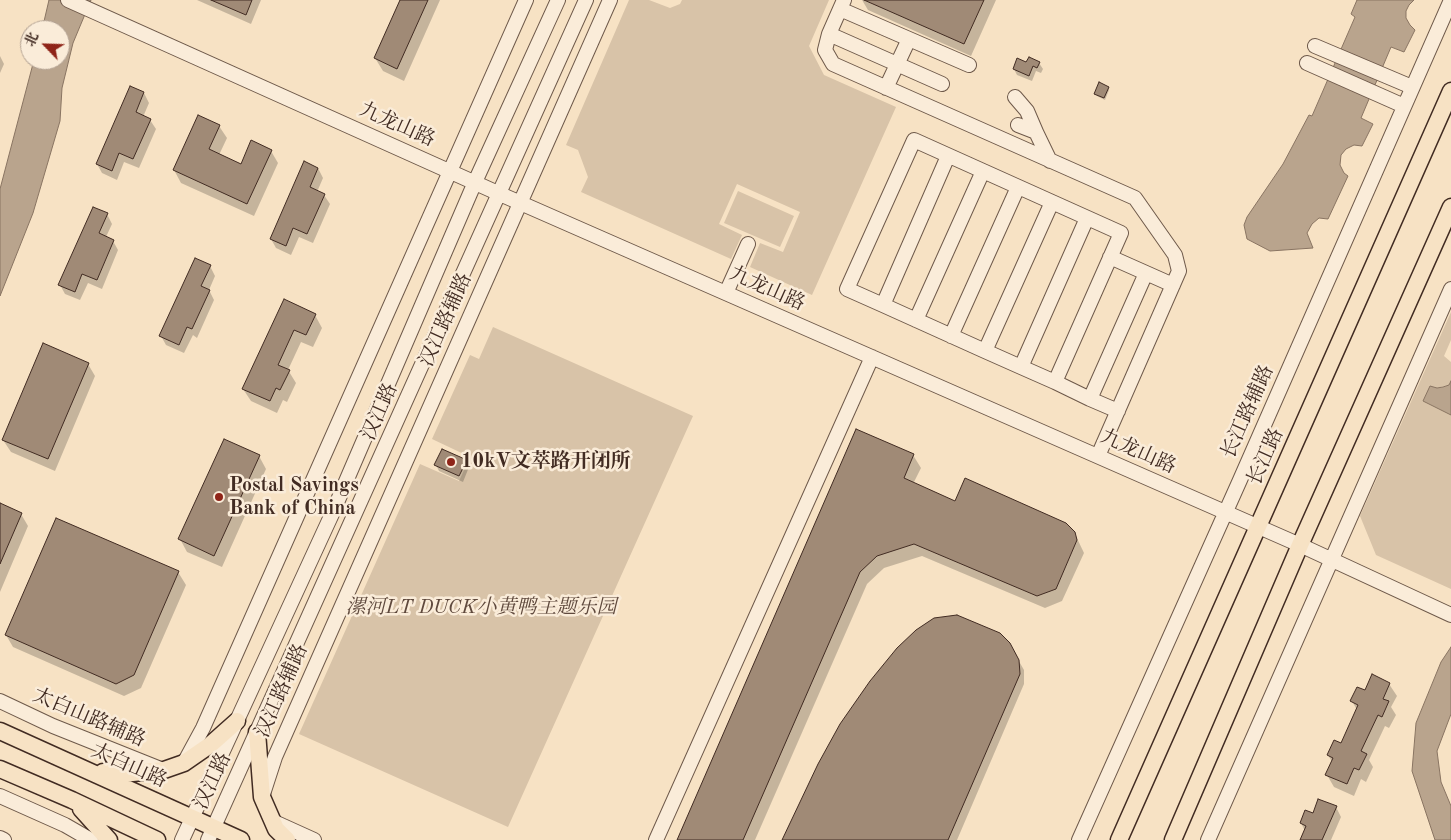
<!DOCTYPE html>
<html>
<head>
<meta charset="utf-8">
<style>
	body { margin:0 }
	#map { position:relative; width:1451px; height:840px; overflow:hidden; background:#f7e2c4; font-family:"Old Standard TT","Noto Serif SC",serif }
	canvas { display:block }
	.north { position:absolute; left:20px; top:20px; width:50px; height:50px; box-sizing:border-box; background:#faecd9; border:1px solid #b09f90; border-radius:50%; rotate:294deg; font-size:14px; font-weight:700; line-height:20px; text-align:center; color:#412b22 }
	.north::after { content:''; display:block; margin:auto; width:18px; height:22px; background:#8f2418; clip-path:polygon(50% 0,100% 100%,50% 72%,0 100%) }
</style>
</head>
<body>
<div id="map">
<canvas width="1451" height="840"></canvas>
<div class="north">北</div>
</div>
<script>
const c = document.querySelector('canvas').getContext('2d');
c.lineJoin = 'round';
function fill(path, color) {
  c.fillStyle = color;
  c.fill(path, 'evenodd');
}
function toPath(rows) {
  const path = new Path2D();
  for (const r of rows) {
    path.moveTo(r[0], r[1]);
    for (let i = 2; i < r.length; i += 2) path.lineTo(r[i], r[i + 1]);
  }
  return path;
}
function strokePath(path, color, width, dash) {
  c.strokeStyle = color;
  c.lineWidth = width;
  c.lineCap = dash ? 'butt' : 'round';
  c.setLineDash(dash || []);
  c.stroke(path);
}
function write(font, color, halo, rows, align = 'center') {
  c.font = font + ' "Old Standard TT","Noto Serif SC",serif';
  c.lineWidth = 5;
  c.setLineDash([]);
  c.textBaseline = 'middle';
  c.strokeStyle = halo;
  c.fillStyle = color;
  for (const [text, x, y, turn = 0] of rows) {
    c.save();
    c.translate(x, y);
    c.rotate((+turn || 0) * Math.PI / 180);
    c.textAlign = isNaN(turn) ? turn : align;
    if (halo) c.strokeText(text, 0, 0);
    c.fillText(text, 0, 0);
    c.restore();
  }
}
fill(toPath([
	[629,0,649,0,670,8,680,4,682,0,829,0,809,46,824,75,896,107,812,295,750,267,760,243,783,252,800,212,737,184,719,224,742,235,731,259,581,192,588,177,578,150,566,145],
	[738,191,794,216,780,247,724,223],
	[1451,312,1451,340,1444,356,1451,362,1451,381,1449,385,1437,388,1423,401,1451,415,1451,589,1376,555,1360,516],
	[493,327,693,416,508,827,299,734,420,464,459,481,470,457,432,439,470,355,479,359]
]), '#d8c3a8');
const water = toPath([
	[49,0,91,0,73,43,62,88,60,121,33,213,0,296,0,189,34,60,60,60,60,30,42,30,49,0],
	[1357,0,1414,0,1409,5,1406,11,1406,18,1410,25,1415,30,1404,52,1391,47,1361,118,1373,124,1362,146,1354,145,1346,149,1341,155,1340,165,1344,173,1348,176,1328,219,1319,218,1312,224,1307,233,1313,248,1270,251,1247,239,1244,225,1247,217,1283,164,1309,115,1312,116,1355,17,1351,14,1357,0],
	[1451,381,1451,415,1423,401,1430,386,1437,388,1443,387,1449,385,1451,381],
	[1451,647,1451,714,1437,751,1441,782,1451,806,1451,840,1435,840,1412,771,1416,723,1441,662,1451,647]
]);
fill(water, '#b9a48d');
strokePath(water, '#897462', 1);
fill(toPath([
	[197,0,261,0,251,24],
	[402,0,440,0,404,81,383,71,375,58],
	[862,0,996,0,971,56,868,10],
	[0,56,4,64,0,73],
	[1039,63,1043,69,1041,73,1036,71,1032,81,1017,75,1014,69,1027,64],
	[130,88,144,93,149,103,143,117,150,120,156,129,139,168,124,162,117,180,102,173,97,164],
	[1108,88,1109,90,1105,100,1097,96,1096,94],
	[219,126,227,138,219,155,241,165,271,151,278,163,254,216,181,183,174,170],
	[318,168,323,178,317,192,324,195,330,204,313,243,299,237,291,255,276,248,271,239],
	[107,214,112,224,106,237,113,241,118,250,102,289,88,283,80,300,65,294,60,285],
	[210,266,215,276,209,290,214,300,197,338,193,335,184,353,166,345,161,336],
	[284,301,315,315,322,328,313,347,301,342,288,370,296,383,287,402,283,400,277,413,251,401,243,389],
	[88,364,95,376,55,471,11,452,3,440],
	[913,455,921,468,913,484,956,503,1074,532,1084,553,1062,601,1045,608,922,556,884,568,867,584,755,840,678,840],
	[259,456,266,469,222,567,187,552,180,539],
	[466,461,469,467,463,482,439,471,436,465],
	[0,505,21,514,28,526,0,592],
	[57,519,178,572,186,585,141,688,124,696,13,647,6,635],
	[1009,644,1024,670,1024,684,957,840,784,840],
	[1389,684,1397,696,1391,707,1396,715,1389,728,1385,726,1369,760,1373,767,1366,782,1361,779,1354,796,1334,787,1327,775,1332,762,1328,755,1341,745,1357,710,1352,701,1365,692],
	[1336,807,1341,817,1331,840,1302,840,1305,831,1301,823,1313,814]
]), '#0003');
const building = toPath([
	[211,0,252,0,246,15,211,0],
	[400,0,428,0,397,69,374,58,400,0],
	[864,0,984,0,964,44,864,0],
	[1029,57,1040,62,1037,68,1033,66,1029,76,1013,69,1017,58,1026,62,1029,57],
	[1099,82,1109,87,1104,98,1094,94,1099,82],
	[130,86,144,92,136,112,151,119,133,159,119,153,112,171,96,164,130,86],
	[198,115,220,125,209,149,241,164,251,140,272,150,247,204,173,170,198,115],
	[304,161,318,168,310,187,325,194,307,234,293,228,286,246,270,239,304,161],
	[93,207,108,213,99,233,114,240,97,280,82,274,75,292,58,285,93,207],
	[195,258,211,265,201,286,210,290,192,329,187,327,179,345,159,336,195,258],
	[284,299,316,314,306,335,294,330,278,365,290,370,280,390,276,388,270,401,242,389,284,299],
	[43,343,89,363,48,459,2,440,43,343],
	[856,429,914,454,904,478,955,501,965,478,1066,523,1075,532,1077,540,1056,589,1037,596,914,544,877,556,860,572,743,840,677,840,856,429],
	[224,439,260,455,214,556,178,539,224,439],
	[442,449,467,460,459,476,434,465,442,449],
	[0,503,22,513,0,564,0,503],
	[56,518,179,571,134,675,116,684,5,635,56,518],
	[957,615,1000,633,1010,643,1019,660,1020,674,948,840,782,840,818,764,840,724,870,681,897,648,916,630,934,618,957,615],
	[1372,674,1390,683,1383,699,1389,701,1382,717,1378,715,1361,751,1367,754,1359,770,1354,768,1347,784,1325,775,1333,758,1327,755,1334,740,1341,743,1358,705,1350,701,1357,687,1365,690,1372,674],
	[1318,799,1337,806,1322,840,1300,840,1306,826,1300,823,1305,810,1313,813,1318,799]
]);
fill(building, '#a08a76');
strokePath(building, '#412b22', 1);
const minor = toPath([
	[68,0,500,194,1300,545,1451,615],
	[844,0,829,34,825,50,833,64,1135,198,1175,255,1179,271,1098,456],
	[840,9,969,65],
	[829,34,942,84],
	[1315,46,1412,87],
	[1307,63,1404,106],
	[886,88,909,39],
	[1015,97,1027,111,1036,132],
	[1018,125,1036,132,1050,161],
	[1110,257,1173,285],
	[726,293,748,244],
	[883,305,948,156],
	[916,320,983,171],
	[951,336,1018,187],
	[985,351,1052,202],
	[1021,367,1087,218],
	[1055,382,1121,233,914,140,847,289,883,305,985,351,1021,367,1055,382,1090,399,1118,411],
	[1090,399,1146,273],
	[0,701,53,726,163,770],
	[184,763,203,728,526,0],
	[263,794,275,757,610,0],
	[0,796,65,825,91,840],
	[272,821,314,840],
	[0,838,4,840],
	[182,840,332,514,475,182,558,0],
	[208,840,586,0],
	[656,840,872,357],
	[1079,840,1240,480,1451,0],
	[1208,840,1451,289]
]);
const major = toPath([
	[0,731,241,840],
	[257,732,262,797,276,829,287,840],
	[0,769,72,800,157,840],
	[103,772,122,774,164,770,184,763,210,745,237,721],
	[81,809,109,840],
	[1119,840,1451,91],
	[1173,840,1300,545,1451,207]
]);
strokePath(minor, '#6e594a', 16);
strokePath(major, '#412b22', 19);
strokePath(minor, '#faecd9', 14);
strokePath(major, '#f7e2c4', 16);
for (const [x, y, r, color] of [
	[451,462,5,"#8f2418"],
	[219,497,5,"#8f2418"]
]) {
  const dot = new Path2D();
  dot.arc(x, y, r, 0, 2 * Math.PI);
  c.fillStyle = color;
  c.fill(dot);
  strokePath(dot, '#faecd9', 2);
}
write('20px', '#412b22', '#faecd9', [
	["九龙山路",397,125,24],
	["九龙山路",767,289,24],
	["汉江路辅路",446,320,-66],
	["汉江路",380,412,-66],
	["长江路辅路",1248,412,-66],
	["九龙山路",1138,452,24],
	["长江路",1266,457,-66],
	["汉江路辅路",282,691,-66],
	["太白山路辅路",89,718,23],
	["太白山路",129,766,24],
	["汉江路",213,781,-65]
]);
write('bold 20px', '#412b22', '#faecd9', [
	["10kV文萃路开闭所",461,462],
	["Postal Savings",229,486],
	["Bank of China",229,509]
], 'left');
write('italic 20px', '#5f493d', '#faecd9', [
	["漯河LT DUCK小黄鸭主题乐园",481,608]
]);
</script>
</body>
</html>
